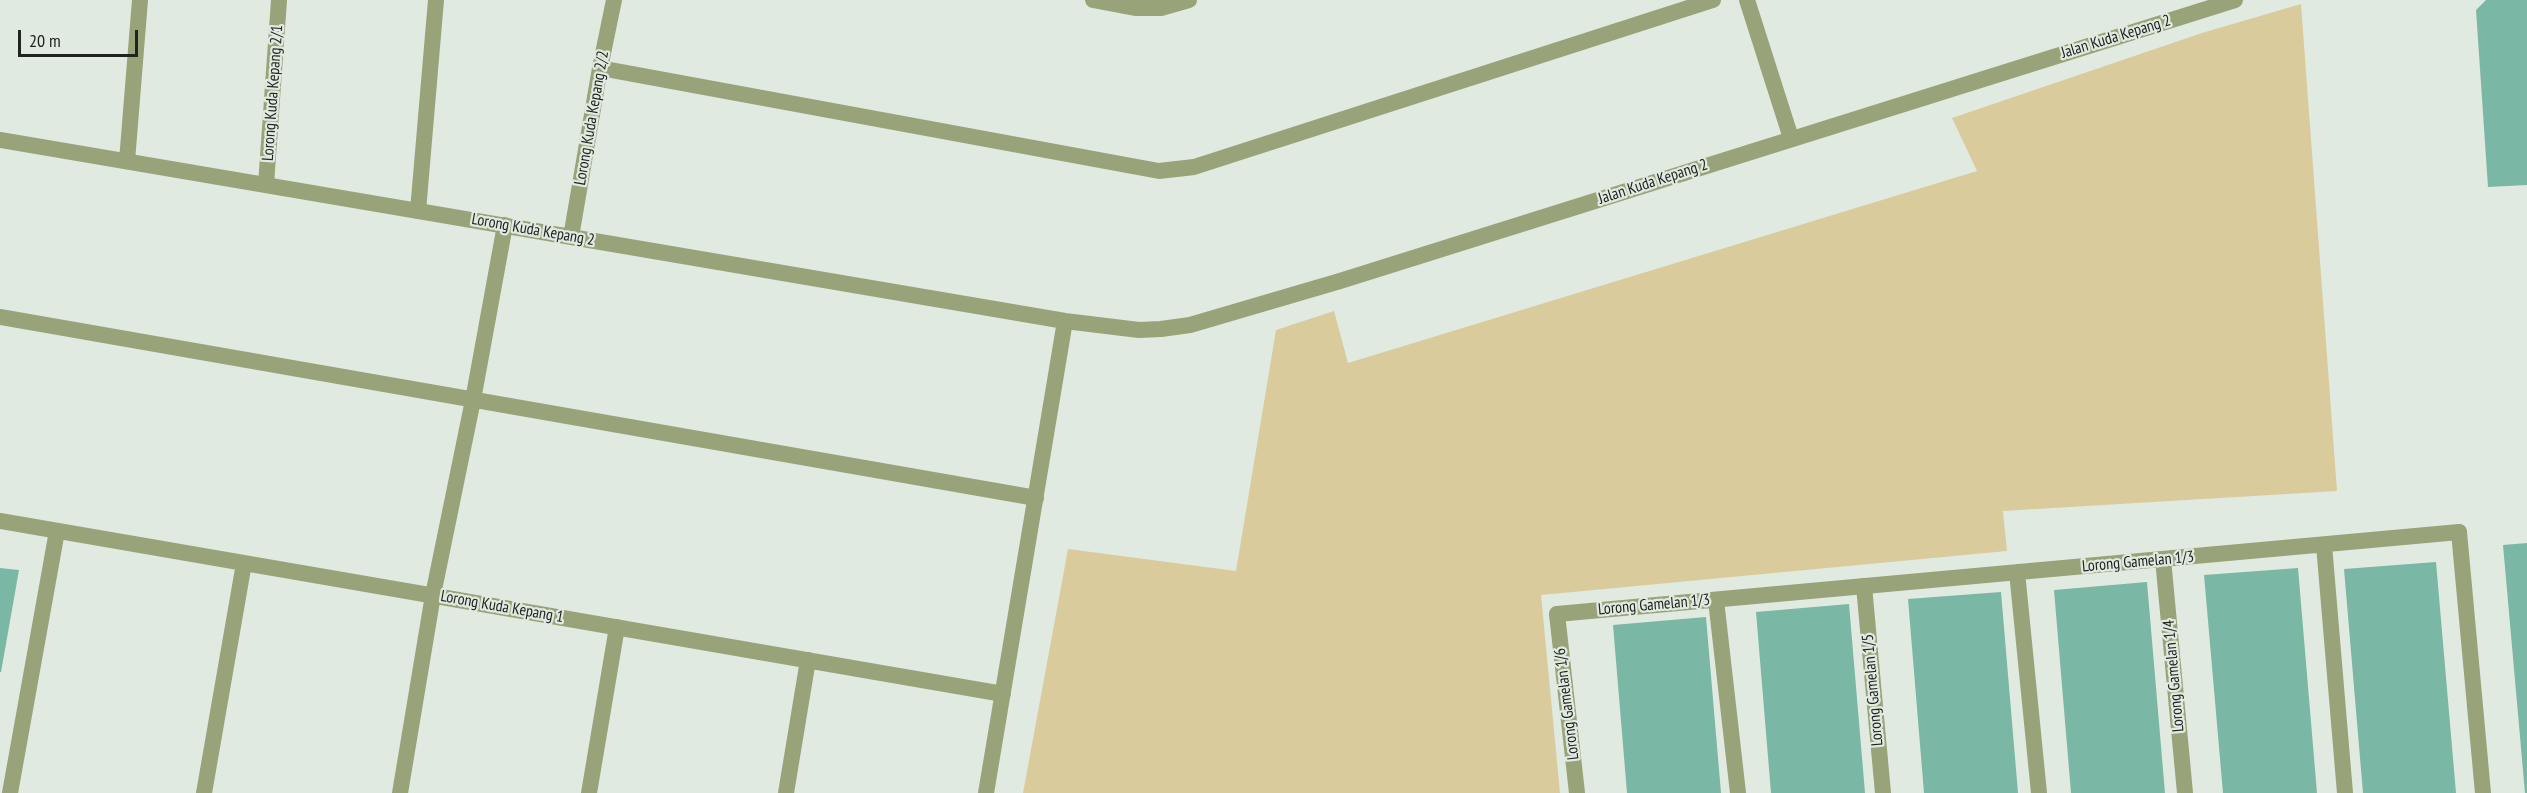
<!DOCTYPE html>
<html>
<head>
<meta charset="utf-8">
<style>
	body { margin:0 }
	#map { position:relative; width:2527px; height:793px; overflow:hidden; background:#e0eae0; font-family:"PT Sans Narrow",sans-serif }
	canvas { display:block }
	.scale { position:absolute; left:18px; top:30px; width:120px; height:27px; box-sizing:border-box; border:3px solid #202420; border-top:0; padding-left:8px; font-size:18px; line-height:21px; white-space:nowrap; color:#202420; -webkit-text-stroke:4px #e0eae0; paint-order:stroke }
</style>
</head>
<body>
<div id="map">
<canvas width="2527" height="793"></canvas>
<div class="scale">20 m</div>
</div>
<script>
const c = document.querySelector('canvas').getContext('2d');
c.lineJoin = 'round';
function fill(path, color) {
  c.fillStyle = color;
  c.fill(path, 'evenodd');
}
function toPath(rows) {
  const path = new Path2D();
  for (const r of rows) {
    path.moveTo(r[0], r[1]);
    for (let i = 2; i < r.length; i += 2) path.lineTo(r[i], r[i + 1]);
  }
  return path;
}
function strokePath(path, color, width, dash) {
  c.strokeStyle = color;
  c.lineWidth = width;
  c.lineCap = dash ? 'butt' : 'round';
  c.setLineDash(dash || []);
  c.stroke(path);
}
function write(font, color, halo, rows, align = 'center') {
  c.font = font + ' "PT Sans Narrow",sans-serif';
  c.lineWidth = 4.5;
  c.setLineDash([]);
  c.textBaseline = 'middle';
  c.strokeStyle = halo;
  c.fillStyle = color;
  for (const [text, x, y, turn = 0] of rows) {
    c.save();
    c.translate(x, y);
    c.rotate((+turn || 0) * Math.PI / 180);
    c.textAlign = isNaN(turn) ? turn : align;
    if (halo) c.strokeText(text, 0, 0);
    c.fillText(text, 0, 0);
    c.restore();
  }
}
fill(toPath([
	[2301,4,2337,491,2003,511,2007,551,1541,595,1560,793,1023,793,1068,549,1236,571,1276,330,1334,311,1348,363,1977,171,1952,118,2202,33]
]), '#dacb9d');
fill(toPath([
	[2486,0,2527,0,2527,185,2488,187,2476,10],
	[2527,543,2527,793,2525,793,2503,545],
	[2436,562,2456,793,2363,793,2344,569],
	[0,568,19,570,1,672,0,672],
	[2298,568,2317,793,2223,793,2204,575],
	[2147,582,2165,793,2071,793,2054,590],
	[2001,592,2018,793,1924,793,1908,599],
	[1849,604,1865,793,1771,793,1756,612],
	[1706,617,1721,793,1627,793,1613,625]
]), '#7ab8a5');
strokePath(toPath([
	[1747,0,1791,138],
	[600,68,1159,171,1194,167,1713,0],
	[127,161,140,0],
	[418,211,436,0],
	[0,317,1036,498],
	[2324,545,2345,793],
	[2017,572,2039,793],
	[1716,600,1738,793],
	[1557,614,2459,532],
	[10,793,57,531],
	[400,793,433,595,473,400,505,225],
	[786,793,808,660]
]), '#99a37a', 16);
strokePath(toPath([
	[1093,0,1135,8,1161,8,1189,0],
	[0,140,1065,321,1139,330,1161,329,1190,325,1340,281,2235,0],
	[266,185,279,0],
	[571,237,600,68,614,0],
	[0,521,1003,694],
	[2459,532,2483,793],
	[2163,559,2185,793],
	[1864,586,1883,793],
	[1557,614,1577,793],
	[204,793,244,563],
	[589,793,617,627],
	[986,793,1065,321]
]), '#99a37a', 16);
write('16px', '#202420', '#e0eae0', [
	["Jalan Kuda Kepang 2",2116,37,-17],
	["Lorong Kuda Kepang 2/1",273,93,-86],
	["Lorong Kuda Kepang 2/2",592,118,-80],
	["Jalan Kuda Kepang 2",1653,182,-18],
	["Lorong Kuda Kepang 2",533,230,10],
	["Lorong Gamelan 1/3",2138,562,-5],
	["Lorong Gamelan 1/3",1654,605,-5],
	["Lorong Kuda Kepang 1",502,607,10],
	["Lorong Gamelan 1/4",2174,676,-95],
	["Lorong Gamelan 1/5",1873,690,-95],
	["Lorong Gamelan 1/6",1567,704,-97]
]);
</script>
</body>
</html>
